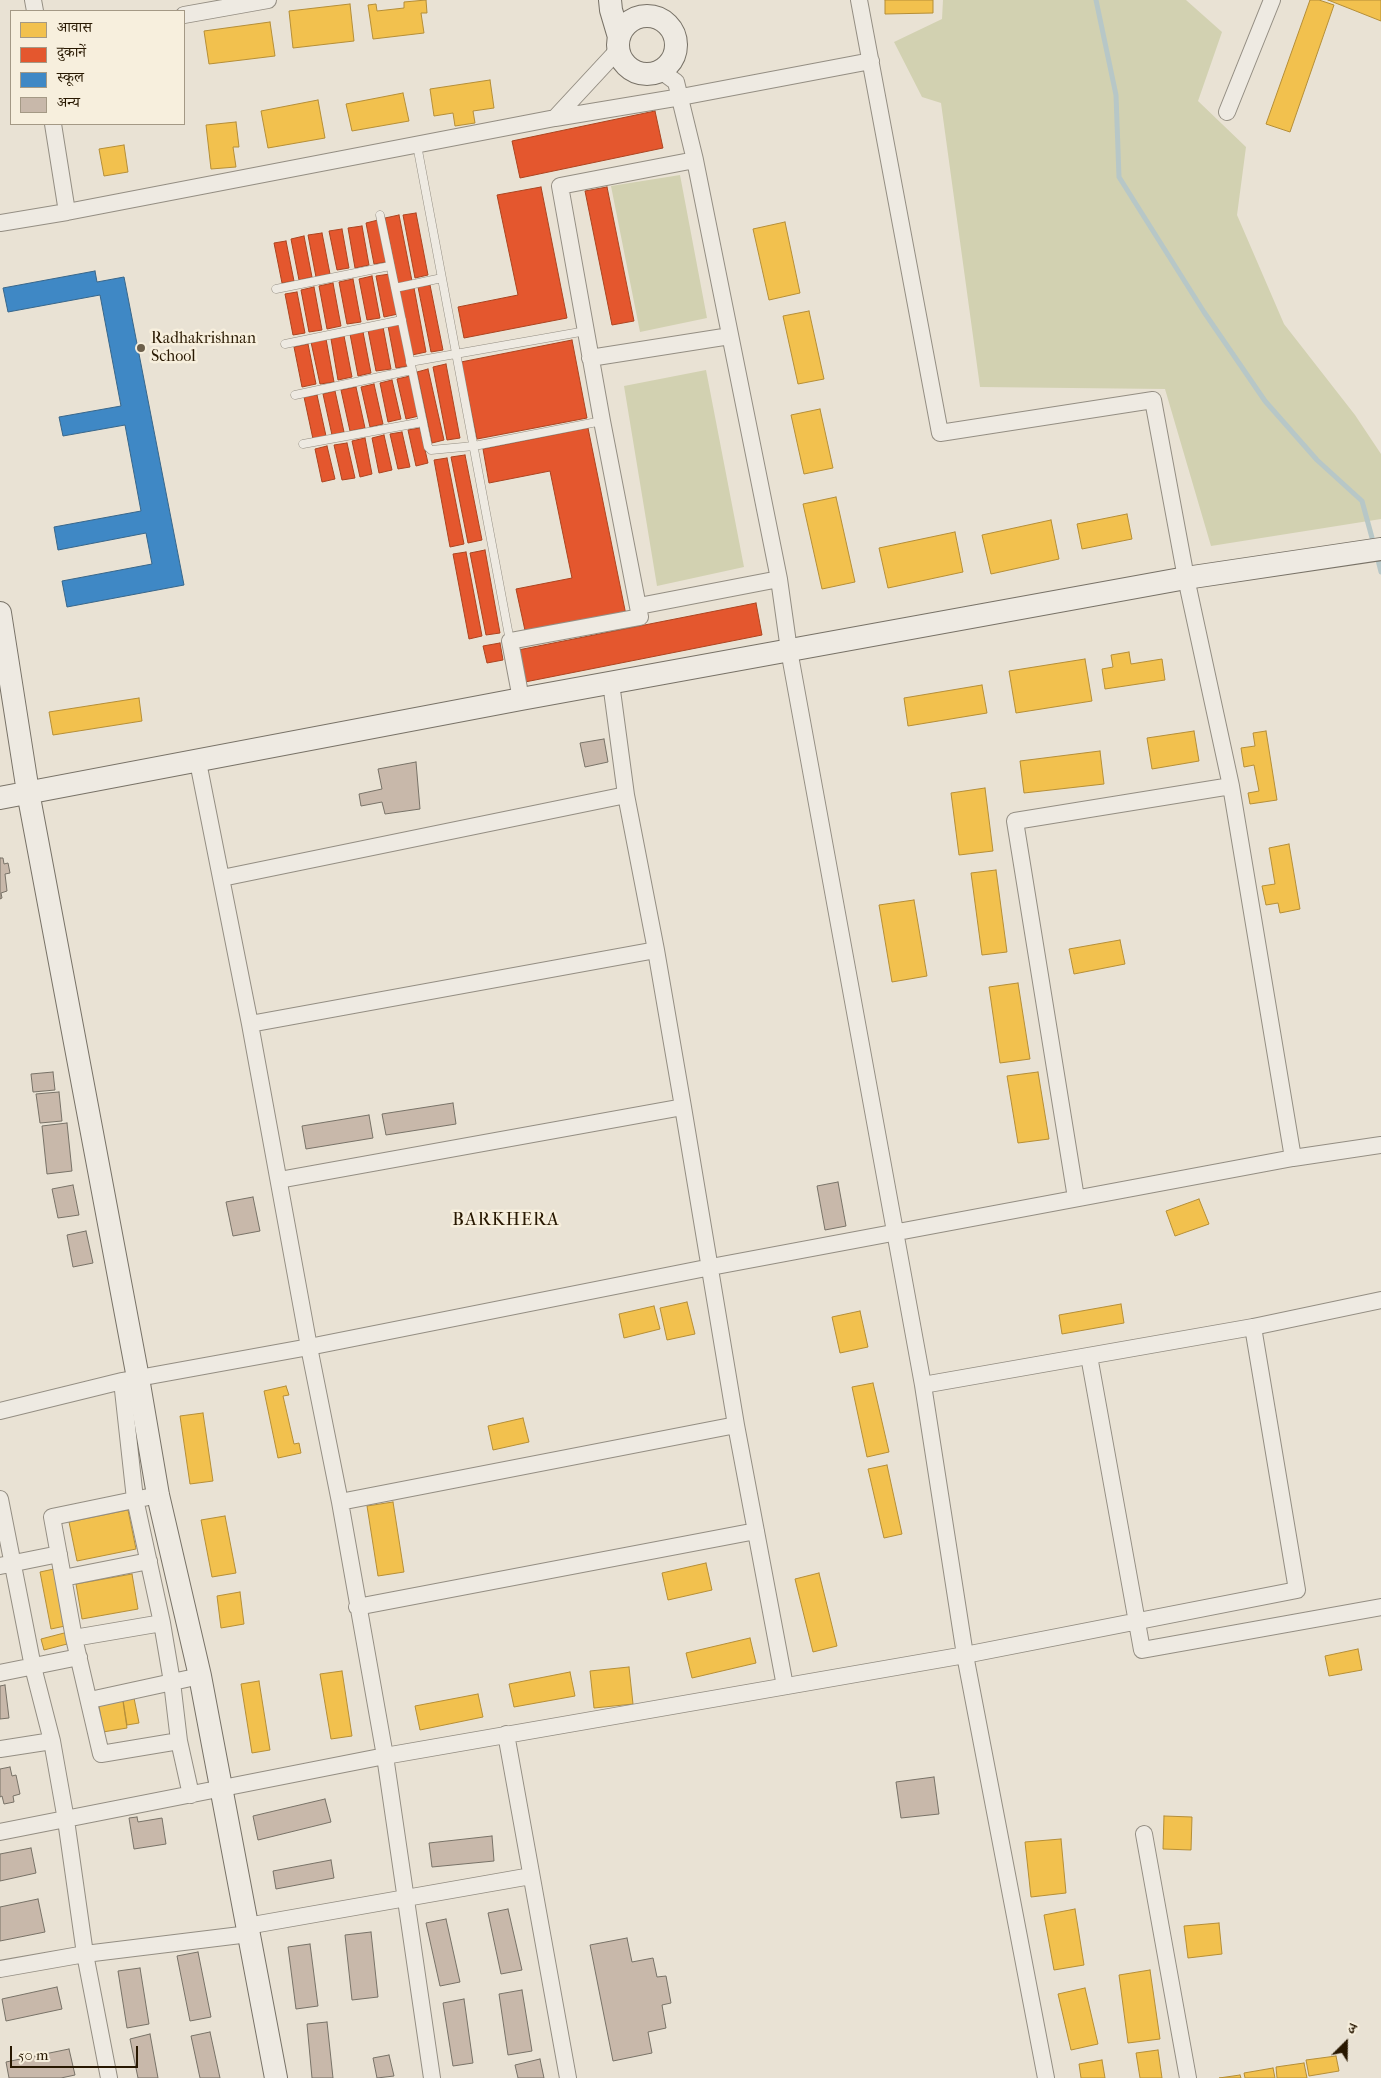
<!DOCTYPE html>
<html>
<head>
<meta charset="utf-8">
<style>
	body { margin:0 }
	#map { position:relative; width:1381px; height:2078px; overflow:hidden; background:#e9e2d4; font-family:"IM FELL French Canon","Noto Serif Devanagari",serif }
	canvas { display:block }
	.legend { position:absolute; left:10px; top:10px; width:175px; height:115px; box-sizing:border-box; background:#f7efdd; border:1px solid #a49985; margin:0; padding:6px 9px; list-style:none; font-size:15px; color:#281801 }
	.legend li { display:flex; align-items:center; gap:10px; height:25px }
	.legend b { width:25px; border:1px solid #a49985 }
	.north { position:absolute; left:1321px; top:2018px; width:50px; height:50px; -webkit-text-stroke:4px #f7efdd; paint-order:stroke; rotate:23deg; font-size:14px; font-weight:700; line-height:20px; text-align:center; color:#281801 }
	.north::after { content:''; display:block; margin:auto; width:18px; height:22px; background:#281801; clip-path:polygon(50% 0,100% 100%,50% 72%,0 100%) }
	.scale { position:absolute; left:10px; top:2046px; width:128px; height:22px; box-sizing:border-box; border:2px solid #281801; border-top:0; padding-left:6px; font-size:15px; line-height:18px; white-space:nowrap; color:#281801; -webkit-text-stroke:4px #f7efdd; paint-order:stroke }
</style>
</head>
<body>
<div id="map">
<canvas width="1381" height="2078"></canvas>
<ul class="legend">
<li><b style="height:14px;background:#f2c14e"></b>आवास</li>
<li><b style="height:14px;background:#e4572e"></b>दुकानें</li>
<li><b style="height:14px;background:#3f88c5"></b>स्कूल</li>
<li><b style="height:14px;background:#c8b8aa"></b>अन्य</li>
</ul>
<div class="north">उ</div>
<div class="scale">50 m</div>
</div>
<script>
const c = document.querySelector('canvas').getContext('2d');
c.lineJoin = 'round';
function fill(path, color) {
  c.fillStyle = color;
  c.fill(path, 'evenodd');
}
function toPath(rows) {
  const path = new Path2D();
  for (const r of rows) {
    if (r.length === 3) {
      path.moveTo(r[0] + r[2], r[1]);
      path.arc(r[0], r[1], r[2], 0, 2 * Math.PI);
      continue;
    }
    path.moveTo(r[0], r[1]);
    for (let i = 2; i < r.length; i += 2) path.lineTo(r[i], r[i + 1]);
  }
  return path;
}
function strokePath(path, color, width, dash) {
  c.strokeStyle = color;
  c.lineWidth = width;
  c.lineCap = dash ? 'butt' : 'round';
  c.setLineDash(dash || []);
  c.stroke(path);
}
function write(font, color, halo, rows, align = 'center') {
  c.font = font + ' "IM FELL French Canon",serif';
  c.lineWidth = 5;
  c.setLineDash([]);
  c.textBaseline = 'middle';
  c.strokeStyle = halo;
  c.fillStyle = color;
  for (const [text, x, y, turn = 0] of rows) {
    c.save();
    c.translate(x, y);
    c.rotate((+turn || 0) * Math.PI / 180);
    c.textAlign = isNaN(turn) ? turn : align;
    if (halo) c.strokeText(text, 0, 0);
    c.fillText(text, 0, 0);
    c.restore();
  }
}
fill(toPath([
	[943,0,1186,0,1222,32,1198,101,1246,147,1237,215,1284,324,1355,415,1381,454,1381,519,1211,546,1165,389,980,387,941,103,922,97,894,42,942,19],
	[680,175,707,318,640,332,611,186],
	[706,370,744,567,657,586,624,386]
]), '#d2d1b1');
const homes = toPath([
	[426,0,427,13,421,13,424,33,373,39,368,5,376,4,377,11,404,8,404,2,426,0],
	[885,0,933,0,933,13,885,14,885,0],
	[1310,0,1319,0,1334,5,1290,132,1266,124,1310,0],
	[1328,0,1381,0,1381,21,1328,0],
	[350,4,354,41,293,48,289,11,350,4],
	[270,22,275,56,209,64,204,31,270,22],
	[490,80,494,108,473,111,475,123,455,126,453,113,434,116,430,89,490,80],
	[403,93,409,121,352,131,346,104,403,93],
	[318,100,325,138,268,148,261,111,318,100],
	[236,122,239,147,233,147,236,167,211,169,206,125,236,122],
	[124,145,128,172,104,176,99,149,124,145],
	[785,222,800,293,769,300,753,229,785,222],
	[809,311,824,379,798,384,783,316,809,311],
	[820,409,833,468,804,474,791,415,820,409],
	[836,497,855,582,822,589,803,504,836,497],
	[1127,514,1132,539,1082,549,1077,524,1127,514],
	[1051,520,1059,559,991,574,982,535,1051,520],
	[955,532,963,572,888,588,879,548,955,532],
	[1129,652,1131,664,1162,659,1165,680,1105,689,1102,669,1113,667,1111,655,1129,652],
	[1085,659,1092,701,1016,713,1009,671,1085,659],
	[982,685,987,713,908,726,904,698,982,685],
	[139,698,142,721,53,735,49,712,139,698],
	[1194,731,1199,761,1152,769,1147,738,1194,731],
	[1266,731,1277,800,1250,804,1248,793,1259,791,1254,765,1244,767,1241,748,1255,746,1253,733,1266,731],
	[1100,751,1104,784,1024,793,1020,761,1100,751],
	[985,788,993,851,959,855,951,793,985,788],
	[1289,844,1300,909,1280,913,1278,903,1266,905,1262,886,1275,884,1269,848,1289,844],
	[996,870,1007,952,982,955,971,873,996,870],
	[914,900,927,976,892,982,879,905,914,900],
	[1120,940,1125,964,1074,974,1069,949,1120,940],
	[1018,983,1030,1059,1000,1063,989,987,1018,983],
	[1038,1072,1049,1139,1018,1143,1007,1076,1038,1072],
	[1199,1199,1209,1224,1175,1236,1166,1211,1199,1199],
	[687,1302,695,1334,667,1340,660,1308,687,1302],
	[1121,1304,1124,1323,1062,1334,1059,1315,1121,1304],
	[654,1306,660,1329,624,1338,619,1314,654,1306],
	[860,1311,868,1347,840,1353,832,1317,860,1311],
	[873,1383,889,1452,867,1457,852,1387,873,1383],
	[286,1386,289,1395,283,1396,294,1444,299,1443,301,1453,278,1458,264,1391,286,1386],
	[203,1413,213,1481,190,1484,180,1416,203,1413],
	[523,1418,529,1442,493,1450,488,1426,523,1418],
	[887,1465,902,1534,884,1538,868,1469,887,1465],
	[393,1502,404,1572,378,1576,367,1506,393,1502],
	[128,1510,136,1549,77,1561,69,1522,128,1510],
	[225,1516,236,1573,212,1577,201,1520,225,1516],
	[706,1563,712,1590,668,1600,662,1573,706,1563],
	[54,1569,65,1626,51,1629,40,1572,54,1569],
	[819,1573,837,1646,813,1652,795,1579,819,1573],
	[132,1574,138,1609,82,1619,76,1584,132,1574],
	[240,1592,244,1624,221,1628,217,1596,240,1592],
	[68,1632,71,1643,44,1650,41,1639,68,1632],
	[750,1638,756,1663,692,1678,686,1653,750,1638],
	[1358,1649,1362,1670,1329,1676,1325,1656,1358,1649],
	[629,1667,633,1704,594,1708,590,1671,629,1667],
	[342,1671,352,1736,331,1739,320,1674,342,1671],
	[570,1672,575,1696,514,1707,509,1684,570,1672],
	[259,1681,270,1750,252,1753,241,1684,259,1681],
	[478,1694,483,1717,420,1730,415,1706,478,1694],
	[122,1695,127,1728,103,1732,98,1699,122,1695],
	[134,1698,139,1723,127,1725,123,1700,134,1698],
	[1164,1816,1192,1817,1191,1850,1163,1849,1164,1816],
	[1061,1839,1066,1893,1031,1897,1025,1842,1061,1839],
	[1075,1909,1084,1965,1054,1970,1044,1915,1075,1909],
	[1219,1923,1222,1954,1188,1958,1184,1926,1219,1923],
	[1150,1970,1160,2039,1128,2043,1119,1975,1150,1970],
	[1085,1988,1098,2044,1071,2050,1058,1994,1085,1988],
	[1158,2050,1162,2078,1140,2078,1136,2053,1158,2050],
	[1336,2056,1339,2071,1309,2076,1306,2060,1336,2056],
	[1102,2060,1105,2078,1081,2078,1079,2064,1102,2060],
	[1304,2063,1307,2078,1277,2078,1276,2067,1304,2063],
	[1273,2068,1275,2078,1245,2078,1244,2073,1273,2068],
	[1240,2075,1241,2078,1219,2078,1240,2075]
]);
fill(homes, '#f2c14e');
strokePath(homes, '#b58e37', 1);
const shops = toPath([
	[655,111,663,148,520,178,512,141,655,111],
	[541,187,567,318,464,338,458,307,518,295,497,195,541,187],
	[607,187,634,321,612,325,585,191,607,187],
	[416,213,428,275,415,278,403,215,416,213],
	[399,215,412,281,398,284,385,218,399,215],
	[378,220,386,262,374,264,366,223,378,220],
	[362,226,369,265,355,268,348,228,362,226],
	[342,229,349,268,337,270,329,231,342,229],
	[322,233,330,274,316,277,308,235,322,233],
	[304,236,312,277,299,280,291,239,304,236],
	[286,241,294,281,282,283,274,243,286,241],
	[390,274,398,314,384,317,376,276,390,274],
	[372,276,380,318,367,320,359,279,372,276],
	[353,279,361,322,347,324,339,282,353,279],
	[333,283,341,326,327,329,319,286,333,283],
	[430,285,443,350,431,352,418,287,430,285],
	[314,287,322,330,309,332,301,290,314,287],
	[414,288,426,352,412,355,399,291,414,288],
	[297,292,305,333,293,335,285,294,297,292],
	[400,324,408,366,396,368,388,326,400,324],
	[383,327,391,369,376,371,368,330,383,327],
	[363,332,371,373,358,376,350,334,363,332],
	[344,336,352,377,338,380,331,339,344,336],
	[326,339,334,382,320,384,311,342,326,339],
	[572,340,587,418,477,439,461,362,572,340],
	[308,344,316,384,302,387,294,347,308,344],
	[446,364,460,438,447,440,433,367,446,364],
	[428,369,444,440,432,443,417,372,428,369],
	[410,376,419,416,406,419,397,379,410,376],
	[392,380,401,419,388,422,380,383,392,380],
	[374,384,383,424,370,427,361,387,374,384],
	[356,387,365,428,350,431,341,390,356,387],
	[335,391,344,432,332,435,323,394,335,391],
	[317,395,326,436,313,439,304,397,317,395],
	[420,428,428,463,416,466,408,430,420,428],
	[588,428,626,615,526,635,516,589,572,578,550,471,489,483,483,449,588,428],
	[402,432,410,467,398,469,390,434,402,432],
	[384,435,392,470,379,473,372,438,384,435],
	[365,438,372,474,360,477,352,441,365,438],
	[347,443,355,478,342,480,334,445,347,443],
	[327,446,335,479,322,482,315,449,327,446],
	[465,455,482,540,468,543,451,457,465,455],
	[447,458,464,544,450,547,434,460,447,458],
	[485,550,500,633,486,635,470,553,485,550],
	[466,552,482,636,469,639,453,554,466,552],
	[756,603,762,635,525,682,518,650,756,603],
	[500,643,503,660,487,663,483,646,500,643]
]);
fill(shops, '#e4572e');
strokePath(shops, '#ac4420', 1);
const schools = toPath([
	[95,271,97,282,124,277,184,585,67,607,62,581,152,564,146,533,58,550,54,527,141,511,125,425,63,436,59,417,121,406,100,295,8,312,3,288,95,271]
]);
fill(schools, '#3f88c5');
strokePath(schools, '#38668a', 1);
strokePath(toPath([
	[1096,0,1116,95,1119,177,1204,312,1265,401,1317,460,1362,501,1374,545],
	[1377,556,1381,572]
]), '#b7c7c7', 5);
const building = toPath([
	[604,739,608,762,585,767,580,743,604,739],
	[416,762,420,809,385,814,382,802,361,806,359,794,382,789,378,769,416,762],
	[0,858,3,858,4,864,8,863,10,873,5,874,7,891,1,893,2,898,0,899,0,858],
	[53,1072,55,1090,33,1092,31,1074,53,1072],
	[59,1092,62,1121,40,1123,36,1094,59,1092],
	[453,1103,456,1124,386,1135,382,1114,453,1103],
	[369,1115,373,1138,306,1149,302,1126,369,1115],
	[67,1123,72,1171,47,1174,42,1126,67,1123],
	[838,1182,846,1226,825,1230,817,1186,838,1182],
	[73,1185,79,1215,58,1218,52,1189,73,1185],
	[253,1197,260,1231,233,1236,226,1202,253,1197],
	[86,1231,93,1263,73,1267,67,1235,86,1231],
	[5,1685,9,1718,0,1719,0,1686,5,1685],
	[10,1767,12,1776,16,1775,20,1794,13,1796,14,1802,4,1804,2,1796,0,1797,0,1769,10,1767],
	[934,1777,939,1814,901,1818,896,1782,934,1777],
	[325,1799,331,1822,258,1840,253,1816,325,1799],
	[137,1817,138,1822,162,1818,166,1844,134,1849,129,1818,137,1817],
	[492,1836,494,1861,432,1867,429,1843,492,1836],
	[31,1848,36,1873,0,1881,0,1854,31,1848],
	[331,1860,334,1878,276,1889,273,1871,331,1860],
	[38,1899,45,1932,0,1941,0,1907,38,1899],
	[508,1909,522,1970,501,1974,488,1913,508,1909],
	[446,1919,460,1982,440,1986,426,1923,446,1919],
	[371,1932,378,1997,352,2000,345,1935,371,1932],
	[627,1938,632,1962,653,1958,657,1977,666,1976,671,2003,662,2005,666,2028,648,2032,652,2053,613,2061,590,1945,627,1938],
	[310,1944,318,2006,296,2009,288,1947,310,1944],
	[198,1952,211,2017,190,2021,177,1956,198,1952],
	[140,1968,149,2024,127,2028,118,1971,140,1968],
	[57,1987,62,2009,6,2021,2,1999,57,1987],
	[522,1990,532,2051,508,2055,499,1994,522,1990],
	[464,1999,473,2063,453,2066,443,2003,464,1999],
	[327,2022,333,2078,312,2078,307,2024,327,2022],
	[210,2032,220,2078,200,2078,191,2036,210,2032],
	[150,2034,158,2078,138,2078,130,2039,150,2034],
	[69,2049,75,2075,61,2078,9,2078,6,2062,69,2049],
	[389,2055,394,2076,377,2078,373,2058,389,2055],
	[540,2059,544,2078,518,2078,515,2065,540,2059]
]);
fill(building, '#c8b8aa');
strokePath(building, '#787267', 1);
const lane = toPath([
	[417,145,510,641],
	[380,215,428,447,431,450,474,446,602,421],
	[395,288,442,278],
	[276,289,390,266],
	[285,344,402,320],
	[410,362,586,331],
	[295,395,412,370],
	[303,444,423,422]
]);
const street = toPath([
	[33,0,35,11],
	[859,0,940,433,1153,400,1186,578,1231,786,1293,1158],
	[184,15,268,0],
	[661,71,676,82,695,160,779,579,789,650,923,1385,965,1655,1046,2078],
	[1227,112,1272,0],
	[555,118,618,50],
	[53,124,67,212],
	[0,223,67,212,555,118,681,97,871,61],
	[590,358,730,336],
	[639,606,779,579],
	[611,683,626,795,656,950,683,1107,736,1425,785,1686],
	[521,699,510,641,640,617,602,421,560,186,695,160],
	[198,762,250,1024,309,1347,340,1502,385,1756,432,2078],
	[222,878,626,795],
	[250,1024,656,950],
	[279,1180,683,1107],
	[1076,1198,1015,821,1231,786],
	[1089,1356,1142,1650,1381,1607],
	[122,1381,135,1499,162,1623,172,1682,179,1741,191,1795],
	[923,1385,1253,1327,1381,1300],
	[0,1411,122,1381,309,1347,711,1267,1293,1158,1381,1145],
	[158,1495,52,1517,74,1638,101,1754,179,1741],
	[0,1499,33,1667,52,1741,66,1820,85,1954,109,2078],
	[340,1502,736,1425],
	[0,1566,59,1554],
	[63,1578,149,1561],
	[357,1607,756,1531],
	[74,1638,162,1623],
	[0,1673,79,1657],
	[90,1700,200,1676],
	[506,1734,568,2078],
	[0,1749,52,1741],
	[0,1832,385,1756,965,1655,1297,1590,1253,1327],
	[1144,1834,1188,2078],
	[247,1926,531,1876],
	[0,1969,85,1954,249,1934]
]);
const secondary = toPath([
	[610,0,611,10,619,37],
	[647,45,29],
	[0,613,28,792,138,1378,158,1495,200,1676,276,2078],
	[0,798,521,699,1186,578,1381,549]
]);
strokePath(lane, '#948e83', 9);
strokePath(street, '#948e83', 18);
strokePath(secondary, '#787267', 24);
strokePath(lane, '#eeeae2', 8);
strokePath(street, '#eeeae2', 16);
strokePath(secondary, '#eeeae2', 22);
for (const [x, y, r, color] of [
	[141,348,5,"#6c5f4b"]
]) {
  const dot = new Path2D();
  dot.arc(x, y, r, 0, 2 * Math.PI);
  c.fillStyle = color;
  c.fill(dot);
  strokePath(dot, '#f7efdd', 2);
}
write('16px', '#281801', '#f7efdd', [
	["Radhakrishnan",151,339],
	["School",151,357]
], 'left');
c.letterSpacing = '1px';
write('18px', '#281801', '#f7efdd', [
	["BARKHERA",506,1221]
]);
c.letterSpacing = '0px';
</script>
</body>
</html>
